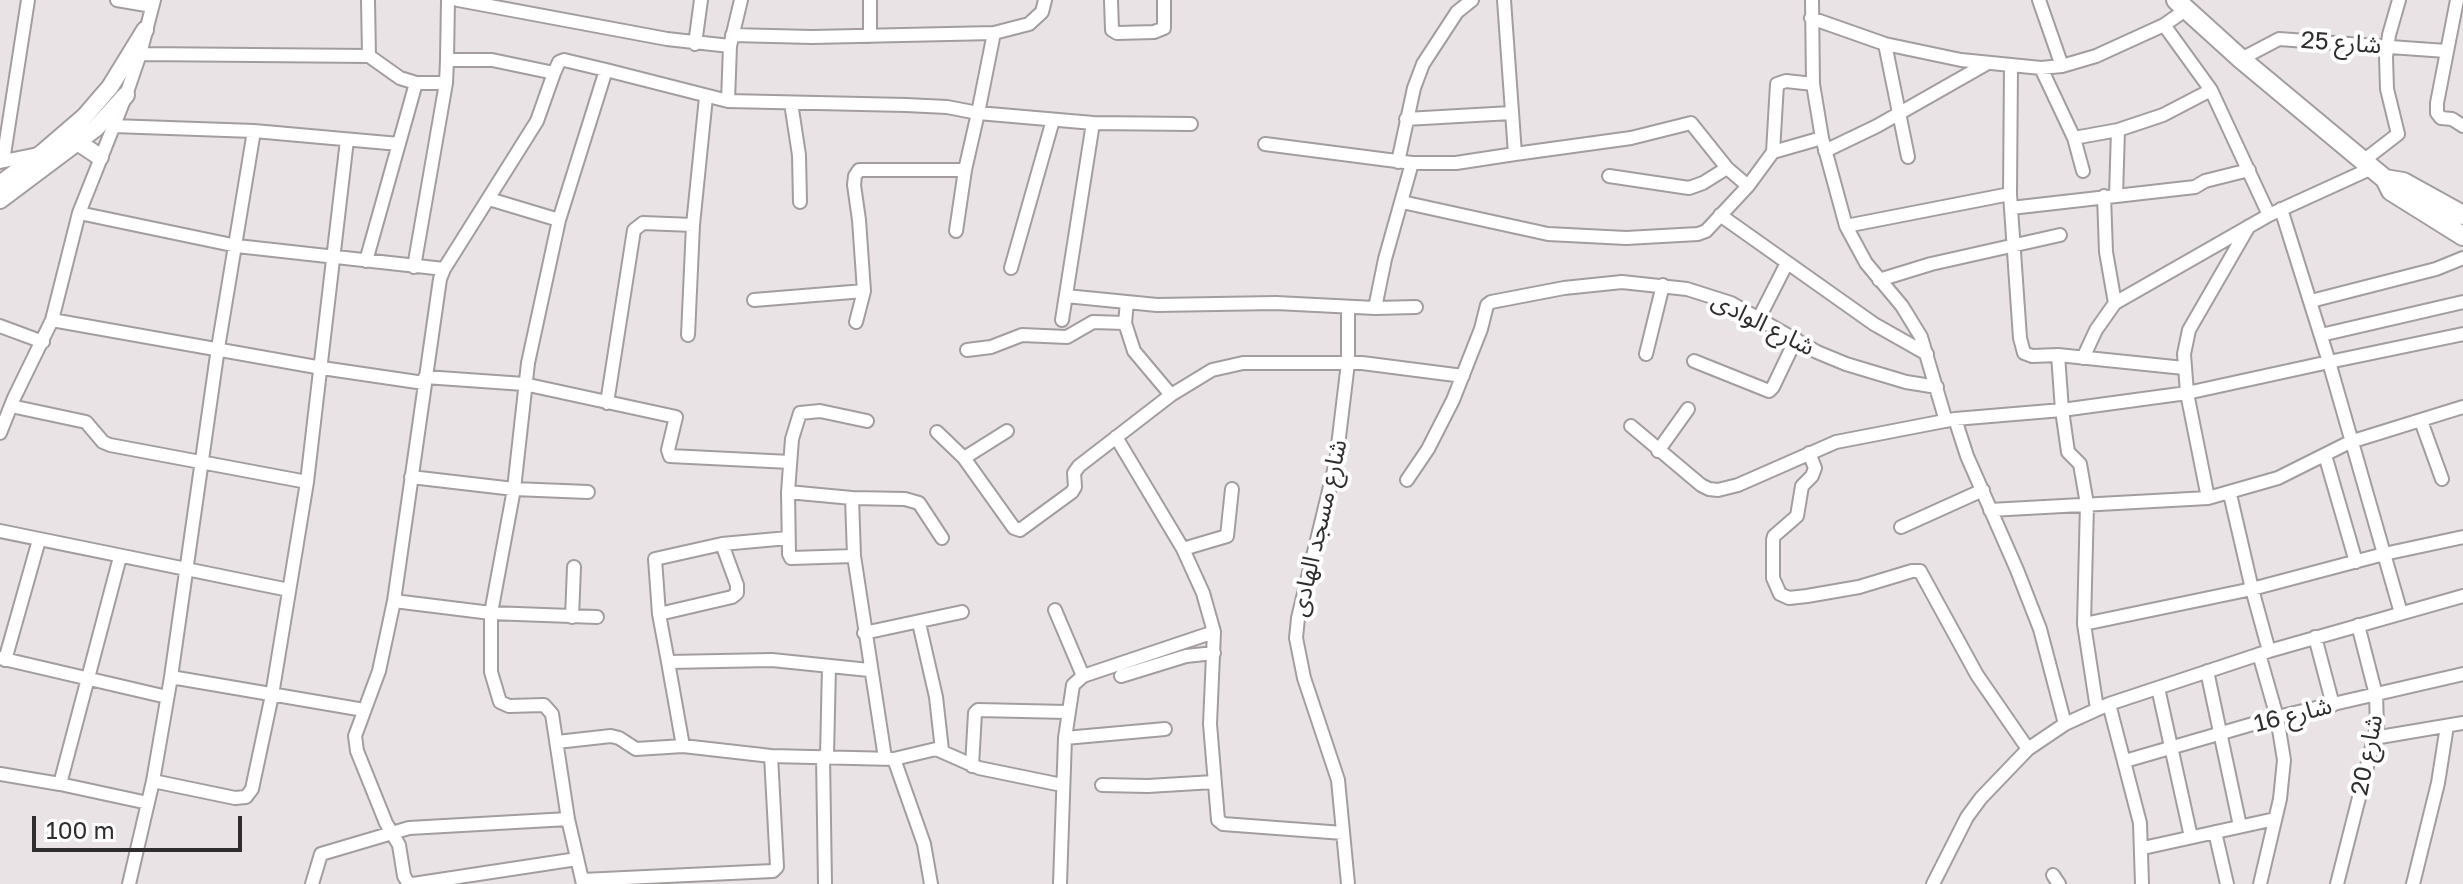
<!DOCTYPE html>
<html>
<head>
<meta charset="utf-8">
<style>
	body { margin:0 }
	#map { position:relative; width:2463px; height:884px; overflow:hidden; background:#e9e3e5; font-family:"Golos Text",sans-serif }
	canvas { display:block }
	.scale { position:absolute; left:32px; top:816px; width:210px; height:36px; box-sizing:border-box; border:4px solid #2f2d2d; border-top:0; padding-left:10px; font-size:24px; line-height:28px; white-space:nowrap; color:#2f2d2d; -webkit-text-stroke:6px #fff; paint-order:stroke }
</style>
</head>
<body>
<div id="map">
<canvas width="2463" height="884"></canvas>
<div class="scale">100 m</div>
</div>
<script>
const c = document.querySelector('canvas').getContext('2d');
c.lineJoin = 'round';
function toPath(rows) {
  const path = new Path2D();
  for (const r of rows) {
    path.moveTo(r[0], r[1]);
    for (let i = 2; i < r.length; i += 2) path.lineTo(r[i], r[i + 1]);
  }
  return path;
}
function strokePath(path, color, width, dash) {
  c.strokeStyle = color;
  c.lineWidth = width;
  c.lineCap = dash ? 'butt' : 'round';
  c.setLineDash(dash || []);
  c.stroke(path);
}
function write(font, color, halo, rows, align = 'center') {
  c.font = font + ' "Golos Text","Noto Sans Arabic",sans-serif';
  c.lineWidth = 8;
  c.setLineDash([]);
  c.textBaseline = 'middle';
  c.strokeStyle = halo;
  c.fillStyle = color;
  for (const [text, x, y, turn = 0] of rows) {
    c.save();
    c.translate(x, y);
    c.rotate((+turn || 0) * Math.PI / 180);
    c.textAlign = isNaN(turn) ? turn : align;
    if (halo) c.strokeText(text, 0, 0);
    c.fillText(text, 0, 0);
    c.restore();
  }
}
const minor = toPath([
	[117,0,152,6],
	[368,0,369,56],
	[458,0,667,39,730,46],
	[870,0,870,36],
	[1111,0,1112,30,1117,33,1154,32,1164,28,1164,0],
	[1504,0,1515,154,1631,138,1691,123,1727,168,1748,186],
	[1812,0,1813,84,1822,138,1846,226,1866,263,1902,306,1921,337,1946,421],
	[2039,0,2062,66],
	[2457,0,2437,103,2437,113,2441,118,2452,119,2463,126],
	[1811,18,1885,44,1961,60,2041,68,2062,66,2096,56,2164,25,2187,9],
	[2164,25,2211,90],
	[994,33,1029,24,1042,12,1045,0],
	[695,44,701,0],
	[1885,44,1908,157],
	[140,54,369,56,400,78,416,83,446,83],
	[2241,59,2279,39,2446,51],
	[447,60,448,0],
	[2041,68,2074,138,2083,171],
	[728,101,906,105,947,107,978,113,994,33,812,37,732,35],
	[791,103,799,155,800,202],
	[1406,119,1511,113],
	[113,126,254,131,399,144],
	[2118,130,2163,115,2211,90,2269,215],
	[1265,144,1412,163,1456,163,1515,154],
	[1825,151,1877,126,1986,64],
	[1773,152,1822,138],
	[3,161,28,0],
	[2363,161,2398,134,2387,89,2386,57,2389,35,2399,0],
	[0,162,38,154],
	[1398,162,1414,88,1423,64,1457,12,1472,0],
	[1412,163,1385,259,1375,308,1416,307],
	[965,170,978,113,1093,123,1191,124],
	[1609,176,1689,188,1703,183,1727,168],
	[2010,194,2011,66],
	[2104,196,2106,252,2115,303],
	[2116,196,2195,187,2205,181,2249,170],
	[489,199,559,220],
	[1402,202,1548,234,1626,238,1698,234,1706,231,1748,186,1773,152,1777,84,1786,81,1813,84],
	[2011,208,2116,196,2118,130,2074,138],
	[2281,209,2329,362,2463,334],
	[79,213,237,246,444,269],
	[1720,215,1874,324,1927,354],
	[1846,226,2010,194,2020,338,2024,353,2032,356,2058,355,2062,410,2187,393,2208,498,2278,478,2350,442,2463,407],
	[2249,226,2189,330,2184,354,2187,393,2329,362,2401,613],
	[366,261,416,83],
	[414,267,446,83,447,60,492,60,554,73,559,62,564,60,606,70],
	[1011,268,1053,120],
	[1879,280,1931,264,2060,235],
	[1066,296,1157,305,1276,303,1375,308],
	[754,300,864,291],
	[2311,301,2436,269,2463,258],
	[1127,302,1125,323,1134,351,1171,395],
	[1759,318,1787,263],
	[52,320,322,368,424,383],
	[1062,320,1093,123],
	[856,322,864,291,859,220,854,185,855,176,859,170,965,170,956,231],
	[0,326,43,342],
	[688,335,693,225,706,97],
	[2321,335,2463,302],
	[967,350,991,347,1022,335,1067,337,1093,322,1125,323],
	[1646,354,1663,285],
	[2058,355,2184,368],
	[2083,358,2096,330,2115,303,2269,215,2372,168],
	[1694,361,1769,391,1773,387,1796,339],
	[425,377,524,384,676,417,668,450,670,456,790,462],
	[607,403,634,230,643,223,693,225],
	[11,406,86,422,103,442,110,445,307,482],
	[1955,419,1967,456,2017,570,2040,629,2065,724],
	[867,421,820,411,800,413,792,439,788,492,852,498,854,556,885,758],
	[2421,421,2442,479],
	[1631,426,1701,485,1709,489,1718,490,1738,485,1836,442,1955,419,2062,410,2068,452,2080,464,2087,504,2084,624,2097,709],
	[937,432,964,458,1014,528,1020,530,1072,492,1075,487,1074,473,1079,466,1171,395,1212,370,1243,363,1362,363,1463,376],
	[0,433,14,398,52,320,79,213,126,95,140,54,154,0],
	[1116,437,1183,549,1203,593,1214,632,1210,724,1218,820,1223,824,1343,833],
	[1658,451,1688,409],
	[1809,453,1815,468,1812,476,1802,486,1797,516,1774,536,1773,540,1773,578,1780,594,1789,598,1807,596,1859,587,1912,571,1920,571,1977,675,2028,749],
	[2325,455,2356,562],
	[964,458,1007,431],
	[411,477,514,489,588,492],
	[1407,480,1428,449,1453,400,1481,329,1487,305,1491,302,1564,288,1622,282,1687,289,1731,303,1817,352,1846,364,1906,382,1937,387],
	[788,492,789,554,791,558,854,556],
	[852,498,905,499,919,503,942,538],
	[1990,510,2208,498],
	[1901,527,1983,490],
	[0,531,289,590],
	[788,538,722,544,655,559,659,614,668,662,772,660,869,670],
	[1183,549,1227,536,1232,489],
	[120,557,60,784,148,803],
	[394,601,491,613,491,672,500,702,509,706,544,705,552,714,568,819,583,884],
	[1055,610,1083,676],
	[659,614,732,597,737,593,737,585,722,544],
	[572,617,574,567],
	[597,617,491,613,514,489,528,363,559,220,606,70,728,101,730,46,741,0],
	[919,623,936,697,942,750],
	[2084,624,2252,589,2230,494],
	[864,633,962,612],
	[2315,637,2333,705],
	[2269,651,2252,589,2384,554,2463,537],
	[2259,654,2277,717,2284,760,2280,799,2260,884],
	[0,658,167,697],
	[5,660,39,540],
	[668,662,683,746],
	[2207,671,2240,826],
	[1121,676,1186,656,1214,653],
	[171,677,364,710],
	[2158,688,2191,837],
	[2109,704,2140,823,2142,884],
	[1065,738,1165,729],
	[2374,738,2463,723],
	[557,742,611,736,619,738,636,749,683,746,771,756,894,759,936,749,979,768,1062,785],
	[823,756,825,884],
	[827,756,829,666],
	[894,759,924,844,931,884],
	[2125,761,2277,717,2463,674],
	[972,766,975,713,978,710,1067,712],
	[0,774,60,784],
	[153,781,235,798,246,797,252,789,272,695,307,482,347,140],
	[1102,785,1148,786,1214,782],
	[2215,832,2227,884],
	[2143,848,2275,819],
	[2053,875,2059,884],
	[582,880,773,871,777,867,771,756],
	[129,884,153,781,171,677,218,348,254,131],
	[312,884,321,854,409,828,568,819],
	[409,884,404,876,399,845,386,823,357,751,355,736,379,671,394,601,440,279,444,269,537,121,554,73],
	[413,884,577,859],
	[1060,884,1065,738,1073,685,1083,676,1214,632],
	[1348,884,1338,780,1304,678,1296,638,1298,618,1336,462,1348,363,1348,308],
	[1933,884,1967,817,1981,798,2028,749,2065,724,2109,704,2269,651,2463,596],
	[2337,884,2377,727,2376,695,2358,625],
	[2413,884,2438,783,2447,726]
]);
const tertiary = toPath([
	[70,137,100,157],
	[0,184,42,153,85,116,110,87,145,30],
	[0,200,96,128,126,95]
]);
const secondary = toPath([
	[2176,0,2241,59,2385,179,2391,191,2463,236],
	[2385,179,2403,182,2463,215]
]);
strokePath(minor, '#a39d9e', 16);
strokePath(tertiary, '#a39d9e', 20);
strokePath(secondary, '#a39d9e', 22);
strokePath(minor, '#fff', 12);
strokePath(tertiary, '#fff', 16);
strokePath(secondary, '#fff', 18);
write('24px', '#2f2d2d', '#fff', [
	["شارع 25",2341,43,4],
	["شارع الوادى",1763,324,27],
	["شارع مسجد الهادى",1319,528,-77],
	["شارع 16",2293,715,-14],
	["شارع 20",2367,755,-79]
]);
</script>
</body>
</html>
